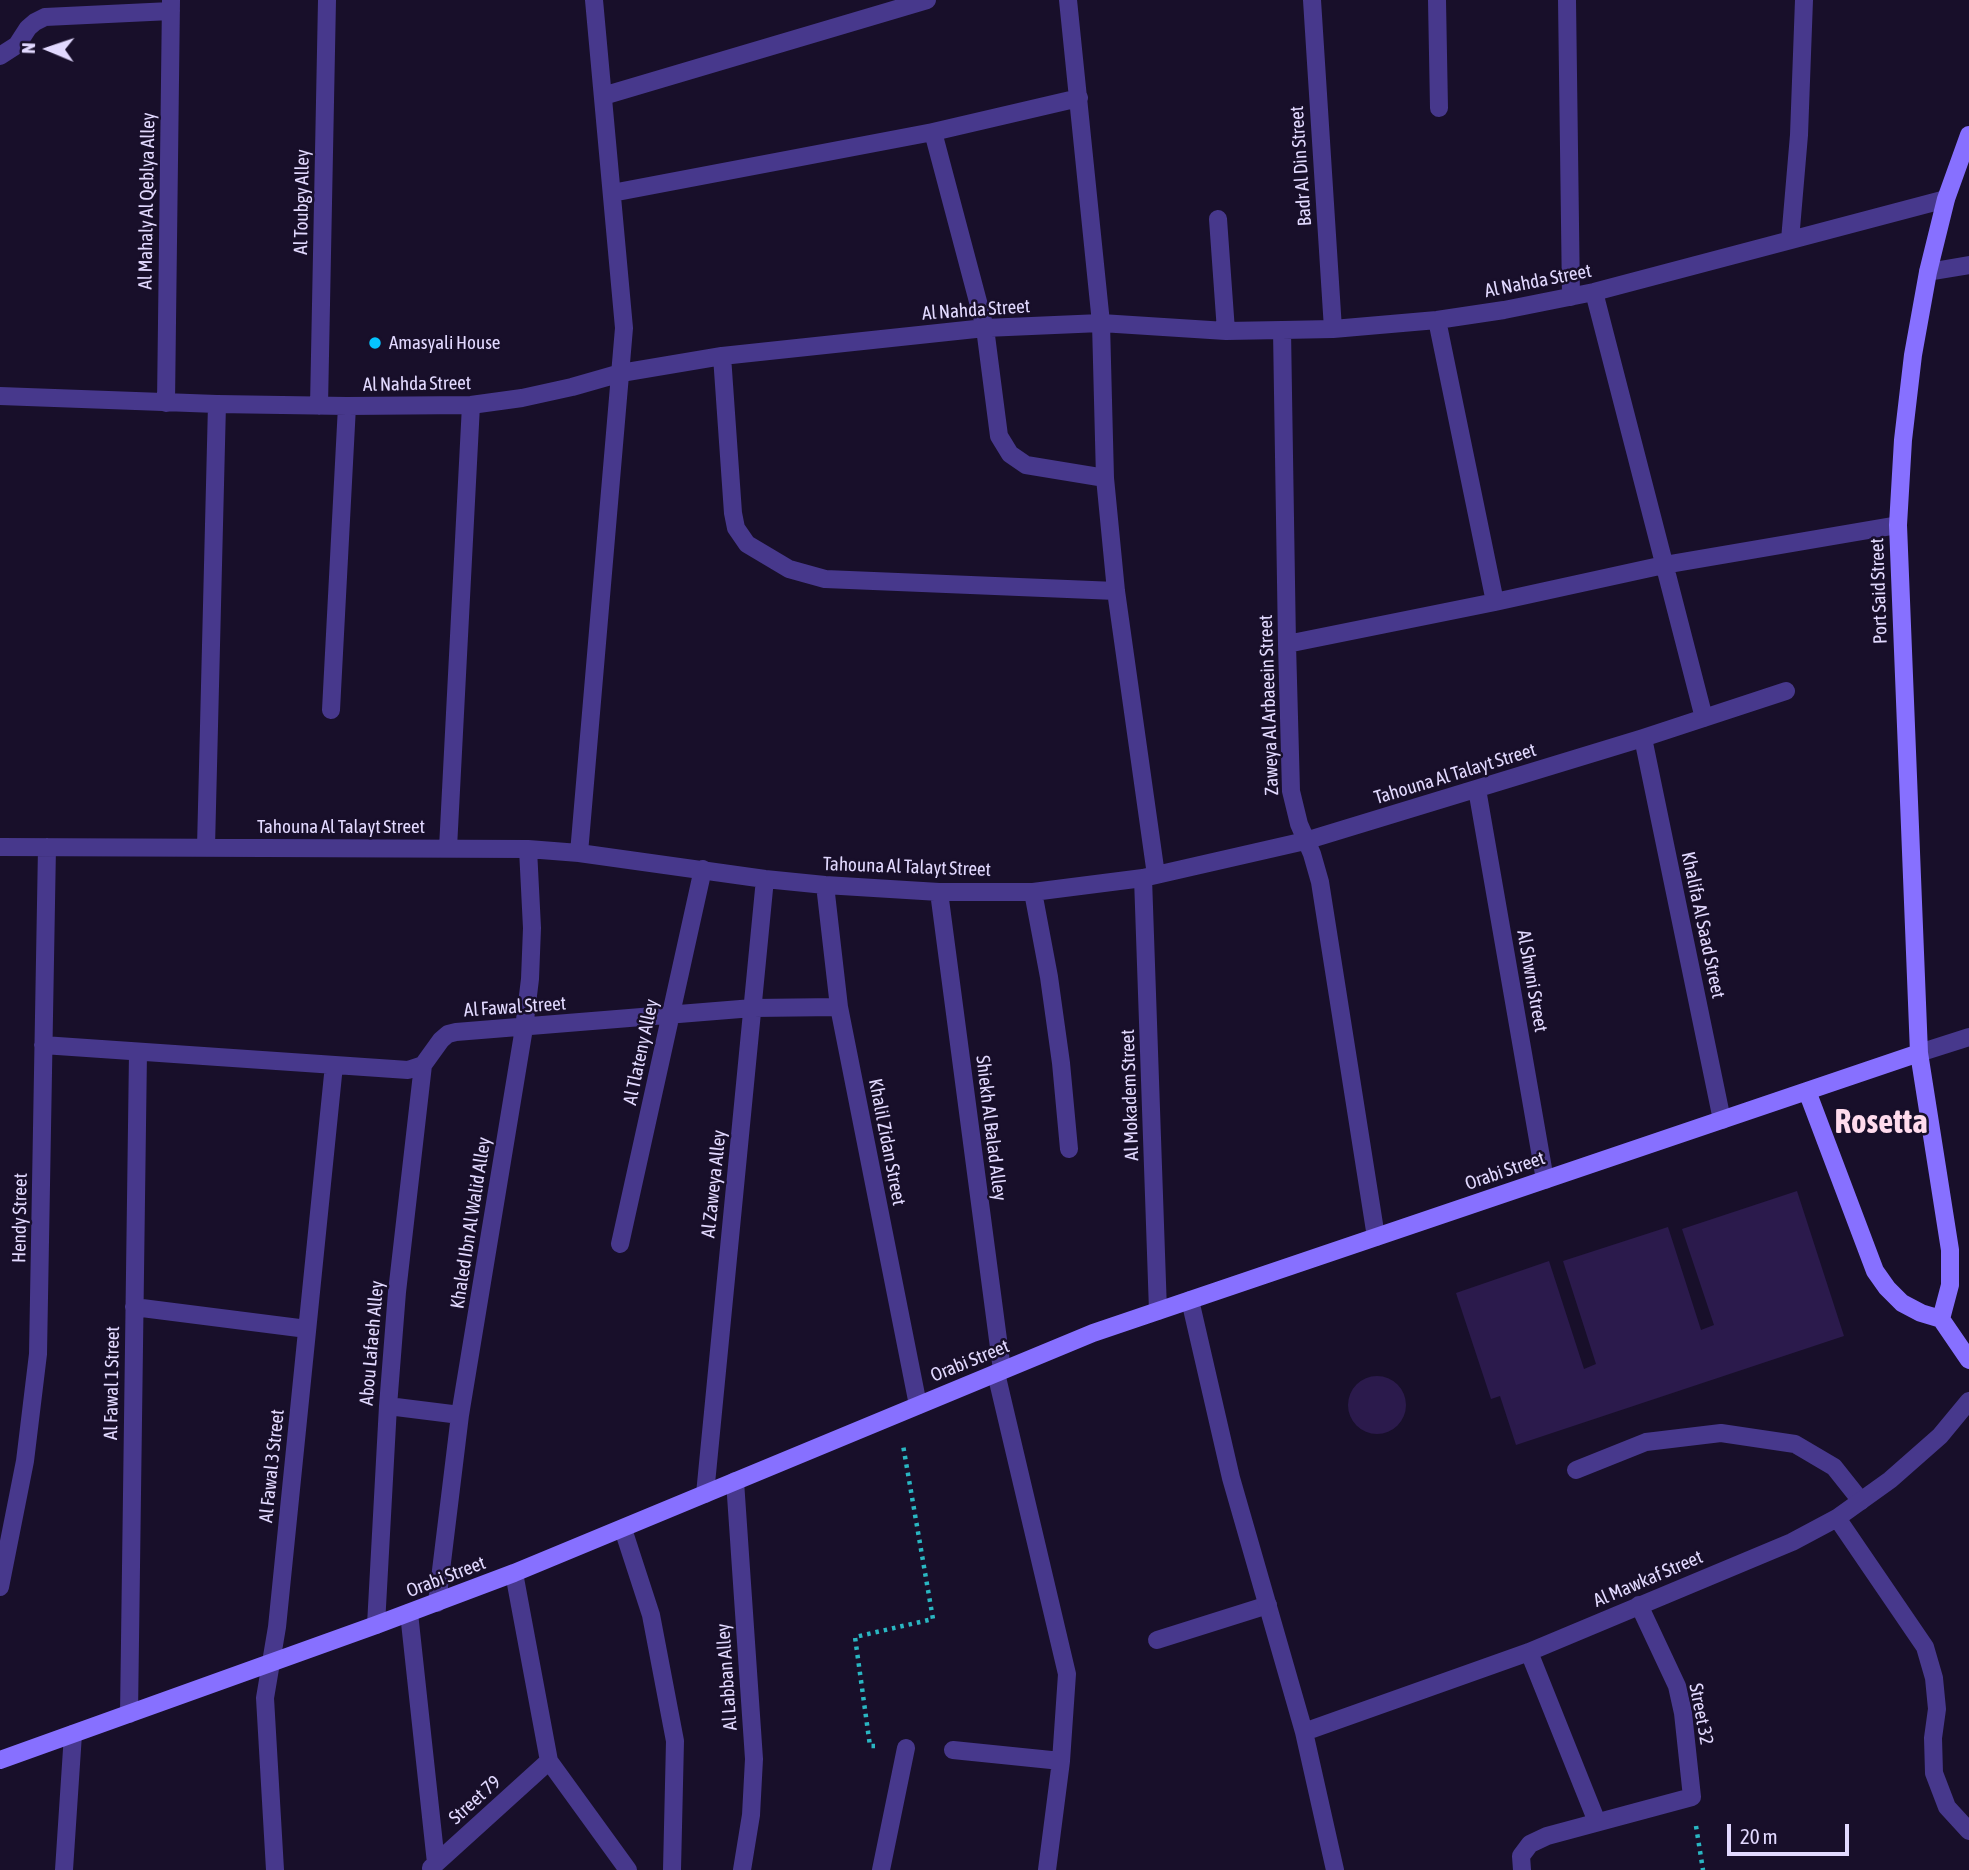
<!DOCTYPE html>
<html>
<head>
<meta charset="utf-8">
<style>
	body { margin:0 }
	#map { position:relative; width:1969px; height:1870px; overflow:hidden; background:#180f2a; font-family:"Asap Condensed",sans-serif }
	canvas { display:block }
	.north { position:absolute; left:14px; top:14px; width:70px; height:70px; -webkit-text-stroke:5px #180f2a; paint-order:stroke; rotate:272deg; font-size:19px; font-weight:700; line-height:28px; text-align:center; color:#e2d9ff }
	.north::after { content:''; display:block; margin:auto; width:24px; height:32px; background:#e2d9ff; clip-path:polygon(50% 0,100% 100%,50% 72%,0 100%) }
	.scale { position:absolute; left:1727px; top:1824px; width:122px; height:32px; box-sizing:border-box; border:4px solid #e2d9ff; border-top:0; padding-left:9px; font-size:21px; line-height:24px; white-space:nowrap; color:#e2d9ff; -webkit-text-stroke:5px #180f2a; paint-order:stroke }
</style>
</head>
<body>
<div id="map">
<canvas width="1969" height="1870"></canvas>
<div class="north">N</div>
<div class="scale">20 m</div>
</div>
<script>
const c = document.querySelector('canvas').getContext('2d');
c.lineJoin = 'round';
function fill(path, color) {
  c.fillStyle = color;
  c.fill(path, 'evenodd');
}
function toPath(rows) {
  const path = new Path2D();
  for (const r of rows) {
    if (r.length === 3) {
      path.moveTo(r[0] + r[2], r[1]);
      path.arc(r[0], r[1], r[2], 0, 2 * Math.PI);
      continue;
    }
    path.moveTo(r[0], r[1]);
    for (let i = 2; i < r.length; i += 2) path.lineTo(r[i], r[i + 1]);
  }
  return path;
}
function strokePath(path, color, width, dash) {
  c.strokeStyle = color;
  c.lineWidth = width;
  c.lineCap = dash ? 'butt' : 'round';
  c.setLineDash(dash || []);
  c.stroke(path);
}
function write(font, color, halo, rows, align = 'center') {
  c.font = font + ' "Asap Condensed",sans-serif';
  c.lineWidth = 5;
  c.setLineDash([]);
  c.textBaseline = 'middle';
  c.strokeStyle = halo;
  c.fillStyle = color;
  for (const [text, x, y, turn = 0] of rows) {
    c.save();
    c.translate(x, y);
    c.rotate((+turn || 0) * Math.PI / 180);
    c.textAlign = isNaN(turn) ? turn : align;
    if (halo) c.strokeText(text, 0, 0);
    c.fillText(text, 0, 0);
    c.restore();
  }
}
fill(toPath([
	[1797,1191,1844,1336,1516,1445,1500,1396,1491,1399,1456,1293,1549,1261,1584,1369,1596,1364,1563,1261,1668,1227,1701,1330,1714,1325,1682,1229],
	[1377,1405,29]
]), '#2b1a4c');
strokePath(toPath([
	[875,1746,870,1746,855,1637,933,1619,903,1445],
	[1696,1826,1703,1870]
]), '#2ab6c2', 4.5, [3.5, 5]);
strokePath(toPath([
	[1576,1470,1646,1442,1721,1433,1795,1444,1834,1467,1861,1501],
	[1157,1640,1268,1605]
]), '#47388c', 18);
strokePath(toPath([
	[1068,0,1101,323,1105,478,1116,591,1156,875],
	[1312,0,1333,329],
	[1437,0,1439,108],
	[1567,0,1571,297],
	[0,56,17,45,28,28,35,22,45,17,171,11],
	[603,96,927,0],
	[933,132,985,328,999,436,1010,454,1026,465,1105,478],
	[612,193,933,132,1079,98],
	[1218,219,1226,331],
	[1790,240,1799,135,1804,0],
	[1928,272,1969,265],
	[1594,292,1704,718],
	[1437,320,1495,602],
	[1282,330,1287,644,1291,791,1299,824,1312,854,1320,882,1376,1237],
	[722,356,733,513,736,528,747,544,789,569,825,579,1116,591],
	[0,396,217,404,347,406,471,405,522,398,572,387,621,373,722,356,985,328,1101,323,1226,331,1282,330,1333,329,1437,320,1504,310,1594,292,1946,199],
	[166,403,171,0],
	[319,406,327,0],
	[1287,644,1495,602,1664,565,1898,525],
	[331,710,347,406],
	[1643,738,1722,1120],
	[1477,789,1545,1180],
	[0,847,528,849,579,853,765,879,825,885,939,892,1033,892,1143,878,1305,841,1643,738,1786,691],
	[206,847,217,404],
	[448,848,471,405],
	[579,853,624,328,594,0],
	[1143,878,1158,1311],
	[825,885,839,1007,918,1405],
	[939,892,1002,1370],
	[1033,892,1049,977,1061,1063,1069,1149],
	[43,1045,408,1070,423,1065,441,1040,448,1034,456,1032,753,1008,839,1007],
	[1919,1053,1969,1037],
	[620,1244,703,869],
	[1190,1300,1231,1478,1304,1732,1335,1870],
	[134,1307,307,1329],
	[996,1373,1067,1674,1061,1761,1047,1870],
	[388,1406,460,1415],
	[735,1481,754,1759,751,1815,742,1870],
	[705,1494,765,879],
	[1837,1518,1925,1647,1934,1678,1937,1709,1933,1738,1934,1773,1947,1807,1969,1831],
	[623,1529,651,1615,675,1741,672,1870],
	[514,1573,549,1761,628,1870],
	[0,1587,25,1461,38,1354,47,847],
	[437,1603,460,1415,524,1028,530,979,532,928,528,849],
	[409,1613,436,1863],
	[376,1625,388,1406,397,1292,423,1065],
	[1529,1652,1597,1822],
	[129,1714,138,1052],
	[1304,1732,1529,1652,1792,1542,1837,1518,1890,1480,1940,1436,1969,1401],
	[953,1750,1061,1761],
	[431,1868,549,1761],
	[64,1870,73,1734],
	[275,1870,265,1698,277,1627,334,1065],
	[881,1870,906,1748],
	[1522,1870,1521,1856,1530,1844,1547,1836,1692,1797,1683,1713,1677,1686,1639,1605]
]), '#47388c', 18);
strokePath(toPath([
	[1807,1091,1875,1271,1887,1288,1902,1303,1921,1313,1941,1319,1969,1360],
	[1941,1319,1950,1285,1950,1250,1919,1053,1898,525,1903,440,1913,355,1928,272,1946,199,1969,135],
	[0,1760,376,1625,514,1573,1093,1333,1919,1053]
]), '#8770ff', 18);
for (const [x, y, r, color] of [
	[375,343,7,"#05c4ff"]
]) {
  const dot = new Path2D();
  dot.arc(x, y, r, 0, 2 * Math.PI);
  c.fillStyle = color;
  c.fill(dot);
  strokePath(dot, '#180f2a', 2.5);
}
write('19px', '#e2d9ff', '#180f2a', [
	["Badr Al Din Street",1301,166,-94],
	["Al Mahaly Al Qeblya Alley",147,201,-89],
	["Al Toubgy Alley",302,202,-89],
	["Al Nahda Street",1538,281,-11],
	["Al Nahda Street",976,310,-4],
	["Al Nahda Street",417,384,-1],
	["Port Said Street",1879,591,-92],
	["Zaweya Al Arbaeein Street",1269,705,-92],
	["Tahouna Al Talayt Street",1455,774,-17],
	["Tahouna Al Talayt Street",341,827],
	["Tahouna Al Talayt Street",907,867,2],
	["Khalifa Al Saad Street",1703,925,78],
	["Al Shwni Street",1532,981,80],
	["Al Fawal Street",515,1007,-4],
	["Al Tlateny Alley",641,1052,-78],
	["Al Mokadem Street",1130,1095,-92],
	["Shiekh Al Balad Alley",991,1128,83],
	["Khalil Zidan Street",887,1142,79],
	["Orabi Street",1505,1171,-19],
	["Al Zaweya Alley",714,1184,-84],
	["Hendy Street",20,1218,-89],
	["Khaled Ibn Al Walid Alley",471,1223,-81],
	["Abou Lafaeh Alley",372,1343,-85],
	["Orabi Street",970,1361,-22],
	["Al Fawal 1 Street",112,1383,-89],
	["Al Fawal 3 Street",272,1466,-84],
	["Orabi Street",446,1577,-21],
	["Al Mawkaf Street",1648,1579,-23],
	["Al Labban Alley",727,1677,-94],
	["Street 32",1701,1714,79],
	["Street 79",475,1800,-42]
]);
write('19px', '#e2d9ff', '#180f2a', [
	["Amasyali House",389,343]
], 'left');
write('bold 33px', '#ffdbed', '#180f2a', [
	["Rosetta",1881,1123]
]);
</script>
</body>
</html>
